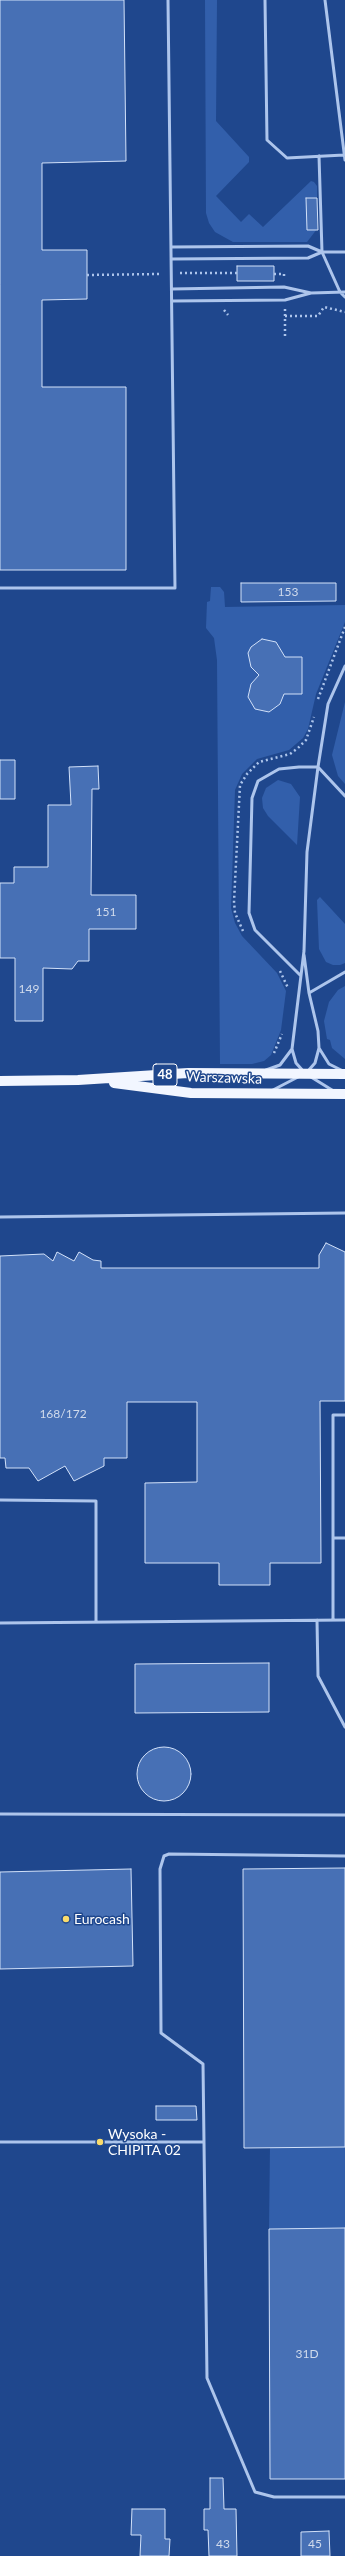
<!DOCTYPE html>
<html>
<head>
<meta charset="utf-8">
<style>
	body { margin:0 }
	canvas { display:block; background:#1f478d }
</style>
</head>
<body>
<canvas width="345" height="2556"></canvas>
<script>
const c = document.querySelector('canvas').getContext('2d');
c.lineJoin = 'round';
function fill(path, color) {
  c.fillStyle = color;
  c.fill(path, 'evenodd');
}
function toPath(rows) {
  const path = new Path2D();
  for (const r of rows) {
    if (r.length === 3) {
      path.moveTo(r[0] + r[2], r[1]);
      path.arc(r[0], r[1], r[2], 0, 2 * Math.PI);
      continue;
    }
    path.moveTo(r[0], r[1]);
    for (let i = 2; i < r.length; i += 2) path.lineTo(r[i], r[i + 1]);
  }
  return path;
}
function strokePath(path, color, width, dash) {
  c.strokeStyle = color;
  c.lineWidth = width;
  c.lineCap = dash ? 'butt' : 'round';
  c.setLineDash(dash || []);
  c.stroke(path);
}
function write(font, color, halo, rows, align = 'center') {
  c.font = font + ' Lato,sans-serif';
  c.lineWidth = 3;
  c.setLineDash([]);
  c.textBaseline = 'middle';
  c.strokeStyle = halo;
  c.fillStyle = color;
  for (const [text, x, y, turn = 0] of rows) {
    c.save();
    c.translate(x, y);
    c.rotate((+turn || 0) * Math.PI / 180);
    c.textAlign = isNaN(turn) ? turn : align;
    if (halo) c.strokeText(text, 0, 0);
    c.fillText(text, 0, 0);
    c.restore();
  }
}
fill(toPath([
	[205,0,217,0,216,121,249,157,249,162,216,196,241,222,249,214,263,227,311,181,314,182,317,186,317,229,307,242,233,242,215,232,209,223,206,213],
	[211,587,220,587,224,592,225,607,345,605,345,622,316,694,308,729,303,738,289,750,257,759,242,774,235,790,231,908,235,923,242,936,277,973,286,991,281,1030,271,1055,264,1061,252,1064,220,1064,217,660,214,638,206,628,207,602,210,601],
	[345,702,345,784,338,776,332,755],
	[278,780,291,784,300,797,297,845,268,816,263,808,262,798,266,788],
	[320,897,345,924,345,963,340,965,333,965,326,962,319,949,317,900],
	[345,986,345,1059,332,1048,330,1040,327,1039,324,1021,329,1002,338,990],
	[345,2137,345,2228,269,2229,270,2147]
]), '#325fab');
const building = toPath([
	[0,0,124,0,126,161,42,163,42,250,87,250,87,299,42,300,42,387,126,387,126,570,0,570,0,0],
	[306,198,317,198,318,230,307,230,306,198],
	[237,266,274,266,274,281,237,281,237,266],
	[241,583,336,583,336,601,241,602,241,583],
	[262,639,276,642,285,657,302,657,302,694,284,694,280,704,269,712,255,709,248,697,251,684,259,675,251,667,248,653,251,647,262,639],
	[0,760,15,760,15,799,0,799,0,760],
	[98,766,99,789,92,789,91,895,136,895,136,929,89,929,89,961,78,961,72,969,43,968,43,1021,15,1021,15,958,0,958,0,883,14,883,14,867,48,867,48,805,71,805,69,767,98,766],
	[326,1243,345,1252,345,1401,320,1401,321,1563,270,1563,270,1585,219,1585,219,1563,145,1563,145,1483,197,1482,197,1402,127,1402,127,1458,104,1458,104,1466,74,1481,65,1466,38,1481,29,1468,6,1468,5,1458,0,1458,0,1256,44,1254,53,1261,57,1252,74,1261,79,1252,93,1260,101,1261,101,1268,319,1268,319,1255,326,1243],
	[269,1663,269,1712,135,1713,135,1664,269,1663],
	[164,1774,27],
	[345,1868,345,2147,244,2148,243,1869,345,1868],
	[131,1869,133,1966,0,1969,0,1872,131,1869],
	[156,2106,196,2106,197,2120,156,2120,156,2106],
	[345,2228,345,2479,270,2479,269,2229,345,2228],
	[210,2478,223,2478,224,2509,236,2509,237,2556,209,2556,208,2530,204,2530,204,2509,210,2509,210,2478],
	[132,2509,165,2509,165,2539,170,2539,169,2556,140,2556,141,2535,131,2535,132,2509],
	[329,2531,330,2556,301,2556,301,2532,329,2531]
]);
fill(building, '#4770b5');
strokePath(building, '#d2e1f9', 1);
strokePath(toPath([
	[180,273,237,273],
	[274,274,284,274,284,278],
	[87,275,161,274],
	[285,309,285,336],
	[224,310,228,315],
	[285,316,318,316,324,307,345,312],
	[318,699,345,627],
	[243,931,235,913,234,902,240,785,247,774,259,762,290,754,298,748,306,740,314,717],
	[280,971,288,988],
	[274,1053,282,1034]
]), '#adc5ec', 2.5, [2, 3]);
strokePath(toPath([
	[265,0,267,140,287,158,344,155],
	[325,0,345,160],
	[319,156,322,252,340,292,345,297],
	[171,247,308,246,322,252],
	[171,259,308,258,322,252,345,252],
	[172,289,284,287,311,293,345,292],
	[172,301,285,300,311,293],
	[0,588,175,588,168,0],
	[304,955,309,993,318,1031,319,1048,315,1063,308,1071],
	[300,975,255,930,249,913,252,798,258,781,279,769,299,767,318,767,345,796],
	[309,993,345,972],
	[319,1048,329,1064,343,1071],
	[292,1049,296,1063,304,1072],
	[266,1070,280,1065,292,1049,304,951,307,852,318,767,328,704,345,666],
	[311,1077,332,1090],
	[273,1090,298,1077],
	[0,1217,345,1213],
	[0,1500,96,1501,96,1622],
	[333,1538,345,1538],
	[317,1620,318,1676,345,1727],
	[333,1620,333,1415,345,1415],
	[0,1623,345,1620],
	[0,1814,345,1815],
	[345,1856,169,1854,164,1856,160,1869,161,2033,203,2064,207,2378,255,2492,274,2497,345,2497],
	[0,2142,204,2142]
]), '#adc5ec', 3);
strokePath(toPath([
	[0,1081,78,1080,188,1073,345,1074],
	[114,1083,191,1093,345,1094]
]), '#f2f6ff', 10);
for (const [x, y, r, color] of [
	[66,1919,4,"#fbdc6c"],
	[100,2142,4,"#fbdc6c"]
]) {
  const dot = new Path2D();
  dot.arc(x, y, r, 0, 2 * Math.PI);
  c.fillStyle = color;
  c.fill(dot);
  strokePath(dot, '#1f478d', 1.5);
}
write('12px', '#d1dbec', null, [
	["153",288,592],
	["151",106,912],
	["149",29,989],
	["168/172",63,1414],
	["31D",307,2354],
	["43",223,2544],
	["45",315,2544]
]);
for (const [x, y, w] of [
	[165,1075,24]
]) {
  const box = new Path2D();
  box.roundRect(x - w / 2, y - 11, w, 22, 3);
  c.fillStyle = '#1f478d';
  c.fill(box);
  strokePath(box, '#fff', 1);
}
write('bold 13px', '#fff', null, [
	["48",165,1075]
]);
write('14px', '#fff', '#1f478d', [
	["Warszawska",224,1078,2]
]);
write('14px', '#fff', '#1f478d', [
	["Eurocash",74,1919],
	["Wysoka -",108,2134],
	["CHIPITA 02",108,2150]
], 'left');
</script>
</body>
</html>
